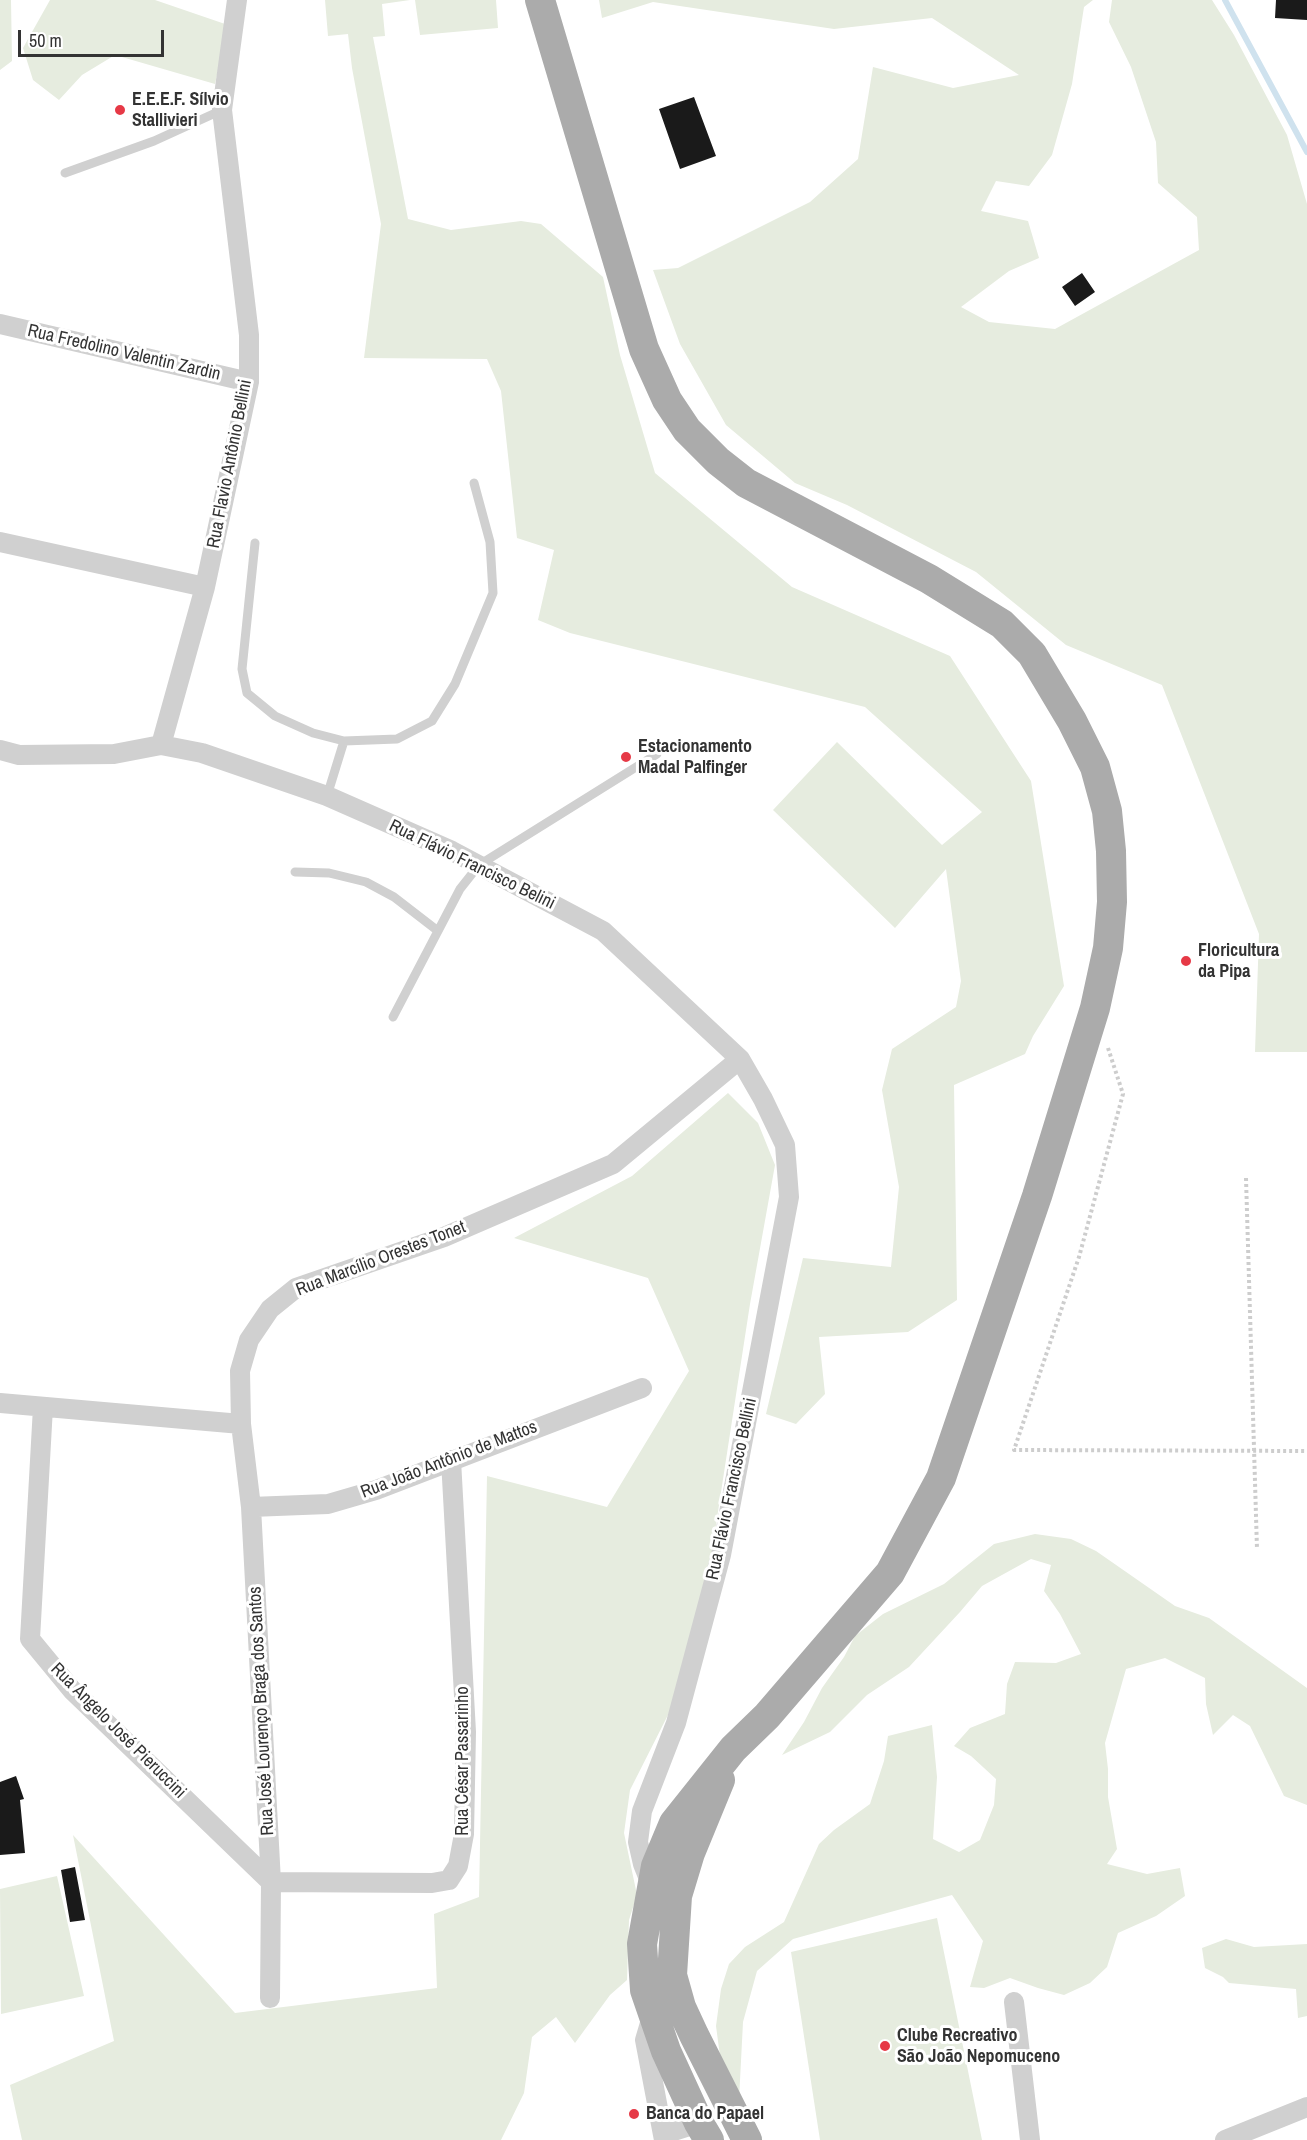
<!DOCTYPE html>
<html>
<head>
<meta charset="utf-8">
<style>
	body { margin:0 }
	#map { position:relative; width:1307px; height:2140px; overflow:hidden; background:#fff; font-family:"Archivo Narrow",sans-serif }
	canvas { display:block }
	.scale { position:absolute; left:18px; top:30px; width:146px; height:27px; box-sizing:border-box; border:3px solid #333; border-top:0; padding-left:8px; font-size:18px; line-height:21px; white-space:nowrap; color:#333; -webkit-text-stroke:4px #fff; paint-order:stroke }
</style>
</head>
<body>
<div id="map">
<canvas width="1307" height="2140"></canvas>
<div class="scale">50 m</div>
</div>
<script>
const c = document.querySelector('canvas').getContext('2d');
c.lineJoin = 'round';
function fill(path, color) {
  c.fillStyle = color;
  c.fill(path, 'evenodd');
}
function toPath(rows) {
  const path = new Path2D();
  for (const r of rows) {
    path.moveTo(r[0], r[1]);
    for (let i = 2; i < r.length; i += 2) path.lineTo(r[i], r[i + 1]);
  }
  return path;
}
function strokePath(path, color, width, dash) {
  c.strokeStyle = color;
  c.lineWidth = width;
  c.lineCap = dash ? 'butt' : 'round';
  c.setLineDash(dash || []);
  c.stroke(path);
}
function write(font, color, halo, rows, align = 'center') {
  c.font = font + ' "Archivo Narrow",sans-serif';
  c.lineWidth = 6;
  c.setLineDash([]);
  c.textBaseline = 'middle';
  c.strokeStyle = halo;
  c.fillStyle = color;
  for (const [text, x, y, turn = 0] of rows) {
    c.save();
    c.translate(x, y);
    c.rotate((+turn || 0) * Math.PI / 180);
    c.textAlign = isNaN(turn) ? turn : align;
    if (halo) c.strokeText(text, 0, 0);
    c.fillText(text, 0, 0);
    c.restore();
  }
}
fill(toPath([
	[0,0,11,0,12,61,0,70],
	[50,0,155,0,228,25,215,84,115,55,82,75,59,100,33,80,23,48],
	[325,0,410,0,382,4,385,36,373,37,408,219,451,230,521,221,541,224,603,277,620,355,655,473,792,587,950,656,1031,781,1064,986,1033,1036,1025,1054,954,1085,957,1300,908,1332,819,1337,825,1394,796,1424,766,1414,803,1258,891,1267,899,1187,882,1090,892,1049,956,1007,961,981,946,869,895,928,773,810,837,742,942,845,982,812,865,707,570,633,538,620,554,550,517,538,501,391,487,359,364,358,381,224,352,68,348,34,328,36],
	[415,0,496,0,498,28,420,35],
	[599,0,1093,0,1084,7,1072,84,1052,155,1029,186,996,181,981,211,1028,221,1039,258,1009,271,961,307,989,322,1055,329,1199,250,1197,217,1158,183,1156,142,1131,67,1109,22,1112,0,1212,0,1234,35,1287,135,1307,204,1307,1052,1255,1052,1259,934,1162,685,1066,645,976,572,847,505,795,483,726,425,680,344,653,270,678,268,810,202,858,159,873,67,953,88,1019,75,932,18,834,29,653,2,602,18],
	[728,1093,758,1123,775,1165,750,1304,711,1557,670,1711,630,1790,624,1833,637,1895,629,1920,627,1980,610,1995,575,2043,556,2017,532,2037,524,2093,501,2140,22,2140,10,2085,114,2041,73,1835,235,2013,437,1988,434,1914,479,1897,487,1476,607,1507,689,1371,648,1278,514,1238,632,1176],
	[1035,1534,1071,1539,1096,1551,1175,1606,1209,1618,1307,1688,1307,1805,1284,1796,1250,1726,1233,1715,1213,1735,1206,1704,1205,1678,1165,1658,1126,1669,1105,1743,1108,1769,1108,1797,1117,1849,1107,1864,1147,1874,1180,1868,1185,1896,1156,1916,1118,1933,1107,1967,1090,1983,1064,1995,1038,1988,1010,1978,984,1988,970,1987,983,1941,952,1895,793,1939,757,1971,743,2022,739,2100,722,2071,716,2026,721,1989,729,1964,745,1947,784,1922,819,1844,834,1830,870,1804,884,1761,888,1736,932,1725,937,1777,933,1839,959,1852,980,1840,994,1805,996,1779,971,1756,954,1746,970,1728,1005,1714,1007,1684,1015,1662,1056,1663,1081,1654,1060,1614,1044,1591,1051,1565,1031,1559,982,1586,960,1612,909,1667,867,1695,830,1732,782,1755,804,1722,822,1688,844,1657,855,1636,883,1614,944,1584,994,1544],
	[57,1876,84,1996,1,2014,0,1889],
	[937,1918,982,2140,820,2140,791,1952],
	[1226,1939,1254,1947,1307,1944,1307,2016,1298,2018,1296,1989,1229,1983,1223,1977,1205,1968,1202,1948]
]), '#e6ecdf');
strokePath(toPath([
	[1225,0,1307,152]
]), '#cfe2ee', 6);
fill(toPath([
	[1276,0,1307,0,1307,20,1275,18],
	[694,97,716,156,680,169,659,109],
	[1082,273,1095,292,1075,306,1062,287],
	[16,1776,24,1799,20,1800,25,1853,0,1855,0,1782],
	[75,1867,85,1920,70,1922,61,1870]
]), '#1a1a1a');
strokePath(toPath([
	[1108,1048,1123,1094,1079,1257,1014,1450,1307,1451],
	[1246,1178,1257,1549]
]), '#cdcdcd', 4, [3, 3]);
strokePath(toPath([
	[65,173,154,141,222,110],
	[255,543,242,669,247,693,275,716,313,733,344,741,397,739,432,721,455,684,493,593,490,542,474,483],
	[327,796,344,741],
	[295,872,329,873,366,882,394,897,438,931],
	[393,1017,460,889,479,865,657,754]
]), '#d0d0d0', 9);
strokePath(toPath([
	[0,324,249,382],
	[0,542,205,587],
	[161,745,205,587,249,382,249,335,222,110,237,0],
	[0,750,19,755,114,754,161,745,202,753,327,796,452,851,603,931,740,1059,763,1099,785,1145,789,1197,721,1555,676,1723,642,1811,638,1842,643,1864,651,1884],
	[0,1403,241,1424,240,1371,249,1340,270,1309,296,1288,444,1237,613,1164,740,1059],
	[43,1407,30,1639,72,1690,271,1882],
	[241,1424,251,1507,271,1882,270,1998],
	[251,1507,328,1504,376,1490,642,1388],
	[271,1882,432,1883,449,1880,458,1866,464,1834,466,1732,451,1460],
	[1014,2002,1030,2140],
	[653,2013,645,2040,664,2140],
	[664,2134,699,2123],
	[1225,2140,1307,2107]
]), '#d0d0d0', 20);
strokePath(toPath([
	[540,0,644,349,667,400,687,430,718,461,746,483,929,579,1002,624,1032,654,1072,721,1095,767,1107,811,1111,851,1112,902,1108,948,1095,1008,1037,1196,941,1478,890,1573,767,1716,733,1749,674,1823,656,1866,642,1944,645,1990,666,2051,699,2123,709,2140],
	[720,1780,690,1853,677,1896,672,1975,681,2007,694,2035,747,2140]
]), '#ababab', 30);
for (const [x, y, r, color] of [
	[120,110,6,"#e63946"],
	[626,757,6,"#e63946"],
	[1186,961,6,"#e63946"],
	[885,2046,6,"#e63946"],
	[634,2114,6,"#e63946"]
]) {
  const dot = new Path2D();
  dot.arc(x, y, r, 0, 2 * Math.PI);
  c.fillStyle = color;
  c.fill(dot);
  strokePath(dot, '#fff', 2);
}
write('bold 18px', '#333', '#fff', [
	["E.E.E.F. Sílvio",132,100],
	["Stallivieri",132,121],
	["Estacionamento",638,747],
	["Madal Palfinger",638,768],
	["Floricultura",1198,951],
	["da Pipa",1198,972],
	["Clube Recreativo",897,2036],
	["São João Nepomuceno",897,2057],
	["Banca do Papael",646,2114]
], 'left');
write('18px', '#333', '#fff', [
	["Rua Fredolino Valentin Zardin",124,353,13],
	["Rua Flavio Antônio Bellini",230,464,-79],
	["Rua Flávio Francisco Belini",472,865,26],
	["Rua Marcílio Orestes Tonet",381,1259,-21],
	["Rua João Antônio de Mattos",449,1460,-21],
	["Rua Flávio Francisco Bellini",732,1489,-78],
	["Rua José Lourenço Braga dos Santos",262,1711,-93],
	["Rua Ângelo José Pieruccini",118,1731,45],
	["Rua César Passarinho",463,1761,-90]
]);
</script>
</body>
</html>
